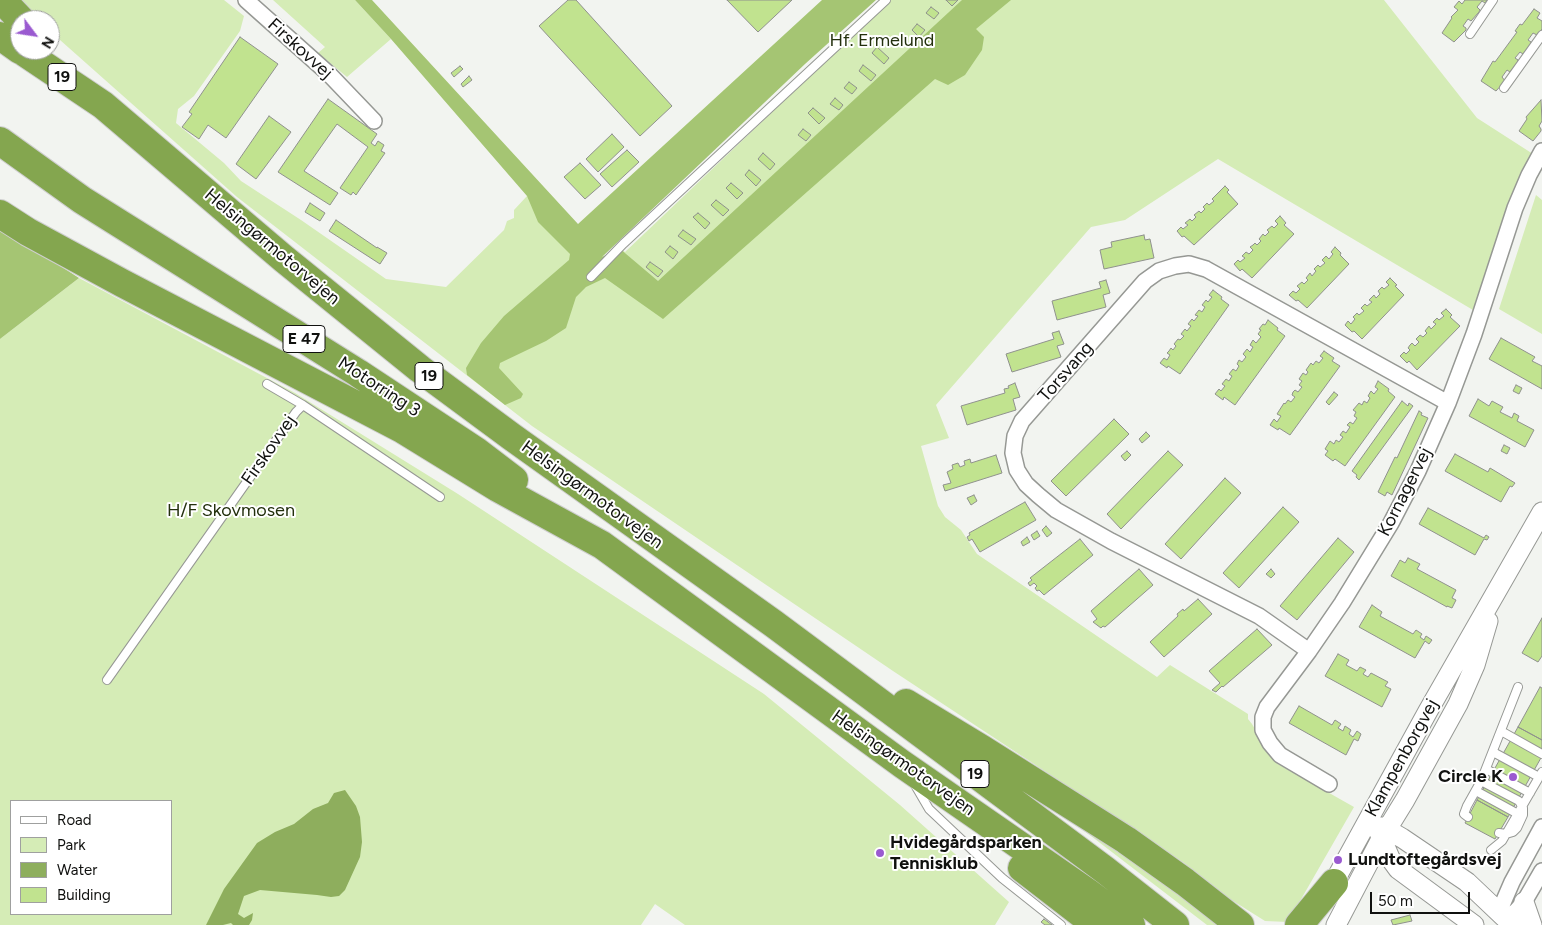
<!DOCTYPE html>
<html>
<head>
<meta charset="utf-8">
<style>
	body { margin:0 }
	#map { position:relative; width:1542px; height:925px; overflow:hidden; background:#f2f4f0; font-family:Figtree,sans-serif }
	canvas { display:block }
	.legend { position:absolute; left:10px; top:800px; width:162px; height:115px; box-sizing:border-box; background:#fff; border:1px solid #9fa09f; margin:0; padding:6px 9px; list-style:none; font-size:15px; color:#10110f }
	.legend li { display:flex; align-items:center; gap:10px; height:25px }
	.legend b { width:25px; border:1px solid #9fa09f }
	.north { position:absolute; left:10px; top:10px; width:50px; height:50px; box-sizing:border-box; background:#fff; border:1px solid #9fa09f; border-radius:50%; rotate:121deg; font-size:14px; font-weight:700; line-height:20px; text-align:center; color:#10110f }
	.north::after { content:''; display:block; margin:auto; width:18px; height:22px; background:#9a5ad0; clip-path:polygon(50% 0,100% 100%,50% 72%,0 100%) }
	.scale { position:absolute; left:1370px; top:892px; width:100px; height:22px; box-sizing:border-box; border:2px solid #10110f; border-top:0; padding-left:6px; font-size:15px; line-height:18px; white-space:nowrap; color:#10110f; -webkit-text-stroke:4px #fff; paint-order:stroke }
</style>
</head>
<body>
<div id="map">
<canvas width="1542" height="925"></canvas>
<ul class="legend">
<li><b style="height:6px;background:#fff"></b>Road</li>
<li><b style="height:14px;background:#d5ecb6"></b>Park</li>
<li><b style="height:14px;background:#8eae5d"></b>Water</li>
<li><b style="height:14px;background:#c1e38f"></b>Building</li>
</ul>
<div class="north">N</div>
<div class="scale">50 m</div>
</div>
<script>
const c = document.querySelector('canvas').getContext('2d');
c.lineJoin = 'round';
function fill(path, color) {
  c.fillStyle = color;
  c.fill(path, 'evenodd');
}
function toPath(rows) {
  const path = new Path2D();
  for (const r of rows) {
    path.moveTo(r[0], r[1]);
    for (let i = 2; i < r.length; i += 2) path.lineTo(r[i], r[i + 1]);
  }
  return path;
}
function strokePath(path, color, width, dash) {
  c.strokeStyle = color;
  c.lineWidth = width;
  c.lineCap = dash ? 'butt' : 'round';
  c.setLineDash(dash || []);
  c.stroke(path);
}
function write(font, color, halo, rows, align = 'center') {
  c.font = font + ' Figtree,sans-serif';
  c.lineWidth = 4;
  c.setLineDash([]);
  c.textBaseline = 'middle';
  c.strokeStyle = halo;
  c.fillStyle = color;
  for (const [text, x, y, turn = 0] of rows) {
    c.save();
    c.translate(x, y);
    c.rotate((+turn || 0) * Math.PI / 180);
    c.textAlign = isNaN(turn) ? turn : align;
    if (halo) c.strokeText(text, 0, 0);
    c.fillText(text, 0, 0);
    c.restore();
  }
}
fill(toPath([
	[20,0,224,0,244,16,240,31,194,96,178,109,176,123,224,163,241,181,301,220,386,279,446,287,504,230,507,221,514,218,514,210,527,196,600,259,619,248,625,252,890,0,1384,0,1477,118,1533,154,1514,191,1473,310,1218,159,1125,220,1091,227,936,405,949,438,921,446,938,506,945,517,961,530,977,554,1157,677,1170,665,1248,714,1248,719,1252,724,1272,758,1278,764,1354,807,1288,922,1265,921,1230,899,1184,863,893,671,532,426,237,197,60,40,50,30,50,20,40,20],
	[273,0,355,0,391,39,347,77,318,53,325,47],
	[1536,195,1542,200,1542,334,1499,309],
	[79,278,295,393,458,494,764,694,900,805,1009,902,995,925,685,925,655,904,641,925,0,925,0,339],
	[11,801,171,801,171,914,11,914],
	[1061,813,1229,925,1207,925]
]), '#d5ecb6');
fill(toPath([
	[355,0,372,0,578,224,822,0,876,0,805,64,602,257,619,248,658,281,962,0,1011,0,976,29,984,37,982,50,965,75,948,85,935,79,663,319,605,278,586,287,576,297,566,328,546,341,500,363,499,368,523,394,521,398,505,405,467,375,466,368,481,343,504,316,569,260,570,254,538,222,527,196,391,39],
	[0,227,79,278,0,339]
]), '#a5c573');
fill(toPath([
	[345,790,356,806,360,817,362,842,360,857,345,890,339,896,331,897,317,895,260,890,244,896,238,914,244,918,253,913,252,920,249,925,233,925,231,923,223,925,206,925,224,889,257,843,275,832,294,824,313,809,328,803,334,793]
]), '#8eae5d');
const building = toPath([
	[568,0,576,0,672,106,640,136,539,26,568,0],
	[727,0,792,0,758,32,727,0],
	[946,0,958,0,952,6,946,0],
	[1465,0,1487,0,1485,3,1482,1,1477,7,1480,10,1479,12,1471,21,1468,19,1463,26,1466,28,1466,30,1454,42,1442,33,1452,18,1451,17,1458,10,1454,7,1459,1,1462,4,1465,0],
	[931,7,939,13,934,19,926,13,931,7],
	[1534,9,1540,13,1537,18,1542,21,1542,29,1537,35,1533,33,1528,40,1531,42,1531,44,1523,54,1520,52,1515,58,1518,60,1517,63,1510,72,1507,70,1502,77,1505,81,1496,91,1481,81,1493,61,1495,62,1517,32,1515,31,1520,24,1522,25,1534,9],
	[917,24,925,30,919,37,912,30,917,24],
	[240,37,278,64,226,138,208,125,199,139,182,127,192,114,189,112,240,37],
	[877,47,889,58,884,64,872,53,877,47],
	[863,65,876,75,871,81,859,71,863,65],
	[460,66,463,69,454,77,451,73,460,66],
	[469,76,472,80,463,87,461,84,469,76],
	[849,82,857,88,852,94,844,88,849,82],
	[835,98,843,105,839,110,830,104,835,98],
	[328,99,377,134,371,143,375,146,378,141,384,145,381,151,385,153,356,195,353,192,351,195,340,188,368,147,337,124,304,171,338,193,330,205,278,172,328,99],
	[1541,100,1542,121,1539,126,1541,129,1541,131,1533,141,1519,131,1527,119,1526,117,1541,100],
	[813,108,825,118,819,124,808,113,813,108],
	[269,116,291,132,256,179,236,164,269,116],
	[803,129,811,135,806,141,798,135,803,129],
	[612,134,624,147,598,172,586,159,612,134],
	[627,150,639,162,612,187,600,174,627,150],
	[763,153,775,164,770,170,758,159,763,153],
	[580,163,601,185,585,199,564,177,580,163],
	[749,170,761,180,756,186,745,175,749,170],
	[731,183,743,193,737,199,726,188,731,183],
	[1225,186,1229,190,1227,192,1238,204,1194,245,1184,236,1182,237,1177,231,1181,227,1183,229,1188,225,1185,223,1190,219,1192,221,1196,217,1194,215,1199,211,1201,213,1205,209,1203,207,1207,203,1209,205,1214,201,1212,199,1225,186],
	[716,200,729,210,723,216,711,205,716,200],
	[310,203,325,213,320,221,305,212,310,203],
	[698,213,710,223,705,229,693,217,698,213],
	[1280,216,1286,223,1284,225,1294,234,1252,278,1242,269,1240,271,1234,264,1238,260,1240,262,1245,258,1242,256,1246,252,1249,254,1253,250,1250,247,1253,245,1255,243,1257,245,1261,241,1259,239,1263,234,1265,236,1269,232,1267,230,1272,226,1274,228,1278,224,1275,221,1280,216],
	[336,220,377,248,377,247,387,253,380,264,329,231,336,220],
	[683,230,696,239,691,245,678,236,683,230],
	[1144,235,1145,240,1150,239,1154,258,1104,269,1100,250,1112,247,1111,242,1144,235],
	[670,246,678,252,673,259,665,252,670,246],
	[1335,247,1341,253,1340,255,1349,264,1307,308,1298,300,1296,301,1289,295,1293,291,1296,293,1300,289,1297,286,1302,282,1304,284,1308,280,1306,278,1310,273,1312,276,1316,271,1314,269,1318,265,1320,267,1325,263,1322,260,1326,256,1329,259,1333,254,1331,252,1335,247],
	[650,262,663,271,658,277,646,267,650,262],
	[1390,278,1397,285,1395,286,1404,295,1362,339,1354,331,1352,332,1345,325,1348,321,1351,324,1355,319,1353,317,1357,313,1359,315,1364,311,1361,308,1365,304,1367,306,1372,302,1369,300,1374,295,1376,298,1380,294,1378,291,1382,287,1384,289,1389,285,1386,282,1390,278],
	[1106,280,1110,293,1103,295,1106,307,1057,320,1052,301,1101,288,1099,282,1106,280],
	[1213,290,1222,297,1221,299,1229,305,1180,374,1168,366,1167,368,1160,363,1164,358,1167,360,1170,355,1167,353,1169,351,1171,348,1173,350,1176,346,1174,344,1178,339,1180,340,1184,336,1181,334,1185,329,1187,331,1191,326,1188,324,1192,319,1194,321,1198,316,1195,315,1199,310,1202,312,1205,307,1202,305,1206,300,1208,302,1212,297,1209,295,1213,290],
	[1446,309,1452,315,1450,317,1460,326,1417,370,1409,361,1407,363,1400,356,1404,352,1406,354,1410,350,1408,348,1410,345,1412,343,1415,346,1419,342,1416,339,1420,335,1423,337,1427,333,1425,331,1429,326,1431,329,1436,324,1433,322,1437,318,1439,320,1444,316,1441,313,1446,309],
	[1268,320,1278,328,1277,330,1285,336,1235,405,1224,397,1223,400,1215,394,1219,389,1221,391,1225,386,1222,384,1226,379,1229,381,1232,376,1229,374,1233,369,1236,371,1239,366,1237,364,1239,360,1242,362,1246,357,1243,354,1247,349,1250,352,1253,347,1250,345,1253,340,1256,343,1261,337,1258,334,1261,330,1259,329,1263,324,1265,325,1268,320],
	[1059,331,1064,344,1057,346,1061,357,1012,372,1006,354,1054,339,1052,333,1059,331],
	[1501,338,1535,357,1532,361,1542,366,1542,389,1489,359,1501,338],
	[1324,351,1334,358,1332,361,1340,366,1290,435,1279,428,1278,430,1270,425,1274,419,1277,422,1281,416,1277,414,1284,403,1285,404,1288,400,1291,402,1295,397,1292,395,1293,392,1295,390,1298,392,1302,387,1299,385,1302,381,1299,379,1303,373,1306,375,1308,372,1306,370,1311,363,1313,365,1316,361,1319,363,1323,358,1320,356,1324,351],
	[1378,381,1389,389,1388,391,1395,397,1345,466,1335,459,1333,461,1325,455,1328,451,1325,449,1330,441,1334,444,1336,440,1339,442,1343,437,1340,435,1343,431,1346,433,1350,427,1347,425,1350,422,1353,424,1357,418,1354,416,1356,412,1353,410,1359,403,1362,405,1364,401,1367,403,1370,398,1368,396,1371,391,1374,394,1378,389,1375,387,1378,381],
	[1015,383,1020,397,1013,399,1016,410,967,425,961,406,1005,393,1004,389,1009,388,1008,386,1015,383],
	[1516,385,1522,388,1519,394,1513,391,1516,385],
	[1334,392,1338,395,1329,405,1326,402,1334,392],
	[1478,399,1489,406,1492,401,1503,407,1500,412,1512,418,1514,413,1519,416,1517,421,1534,430,1525,447,1469,416,1478,399],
	[1402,401,1408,406,1409,403,1413,406,1359,480,1356,477,1357,475,1352,471,1402,401],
	[1419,411,1422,413,1421,415,1428,418,1392,495,1387,492,1385,496,1378,492,1395,457,1397,458,1419,411],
	[1114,419,1129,434,1066,496,1051,481,1114,419],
	[1146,432,1150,436,1142,443,1139,439,1146,432],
	[1504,445,1510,448,1507,454,1501,451,1504,445],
	[1127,451,1131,455,1125,461,1121,456,1127,451],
	[1168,451,1183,465,1121,529,1107,514,1168,451],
	[1455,454,1488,472,1490,468,1515,483,1512,487,1510,486,1501,502,1445,471,1455,454],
	[996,455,1002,473,945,491,943,485,951,483,947,472,953,469,952,465,958,463,960,467,965,465,964,461,970,459,971,463,996,455],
	[1225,478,1241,493,1181,559,1165,544,1225,478],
	[974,495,977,501,971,505,967,498,974,495],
	[1025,502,1036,520,980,552,972,539,969,541,967,537,970,535,969,533,1025,502],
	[1283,507,1299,522,1239,588,1223,573,1283,507],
	[1428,508,1484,538,1486,535,1489,537,1487,540,1484,539,1475,555,1419,524,1428,508],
	[1046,526,1052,533,1047,537,1042,530,1046,526],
	[1037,531,1040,536,1034,540,1031,535,1037,531],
	[1027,537,1030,542,1023,546,1021,542,1027,537],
	[1338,538,1354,552,1297,620,1280,606,1338,538],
	[1080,539,1093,555,1044,595,1039,590,1037,591,1035,588,1037,586,1034,583,1030,586,1028,583,1032,580,1030,578,1080,539],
	[1408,558,1420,564,1417,569,1456,590,1452,598,1456,600,1452,608,1447,606,1447,607,1391,576,1400,560,1405,563,1408,558],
	[1139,569,1153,585,1105,627,1103,626,1101,628,1093,622,1097,619,1091,611,1139,569],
	[1271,569,1275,574,1271,578,1266,574,1271,569],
	[1198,599,1212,614,1164,657,1150,642,1178,616,1177,614,1183,609,1184,611,1198,599],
	[1372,605,1382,612,1380,616,1413,634,1416,630,1422,634,1420,637,1424,640,1426,636,1432,640,1429,644,1425,641,1415,658,1359,627,1372,605],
	[1542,618,1542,656,1538,662,1522,653,1542,618],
	[1257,629,1272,645,1223,687,1222,686,1216,692,1212,690,1220,683,1209,671,1257,629],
	[1338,654,1349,660,1346,665,1357,671,1360,667,1366,670,1363,674,1368,677,1371,673,1388,682,1385,686,1391,689,1382,707,1325,676,1338,654],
	[1540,687,1542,688,1542,740,1518,727,1540,687],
	[1299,706,1332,725,1335,720,1341,724,1338,728,1343,731,1345,726,1351,730,1349,734,1353,737,1357,731,1361,734,1358,741,1354,739,1346,755,1289,723,1299,706],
	[1518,727,1542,740,1542,756,1508,817,1477,800,1518,727],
	[1477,800,1508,817,1495,839,1465,823,1477,800],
	[1410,915,1412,921,1393,925,1391,920,1410,915],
	[1044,919,1052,925,1045,925,1041,922,1044,919]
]);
fill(building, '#c1e38f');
strokePath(building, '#8f918d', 1);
const service = toPath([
	[1470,34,1493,0],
	[1504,88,1542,35],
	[591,277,623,244,886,0],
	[267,384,303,405],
	[107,680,296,412,303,405,440,497],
	[1501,731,1542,754],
	[1493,752,1539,777],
	[1486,769,1530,793],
	[1481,781,1519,801,1523,808,1523,815,1517,828,1513,832,1506,834,1499,833],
	[915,785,929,809,1002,878,1061,925],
	[1476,791,1518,814],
	[1468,817,1464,814,1467,806,1481,781,1518,687],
	[1491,850,1502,841,1542,772]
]);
const minor = toPath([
	[246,0,329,74,374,121],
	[1309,651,1259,616,1111,541,1056,510,1038,495,1026,484,1017,470,1013,453,1015,436,1022,421,1145,281,1159,271,1175,266,1189,264,1206,269,1448,403],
	[1329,784,1280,755,1270,743,1263,730,1263,717,1267,707,1309,651,1342,603,1391,523,1418,471,1448,403,1474,334,1515,208,1529,175,1542,151],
	[1499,912,1512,882,1542,827],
	[1506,919,1517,910,1524,902,1542,871]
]);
const tertiary = toPath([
	[1375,827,1383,827,1402,838,1467,882,1506,919,1514,925],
	[1378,830,1390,858,1398,869,1474,925],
	[1328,893,1428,711,1542,512],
	[1524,902,1532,925],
	[1336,925,1381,839,1405,800,1458,704,1475,665,1488,621]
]);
const motorway = toPath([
	[2,0,21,20],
	[0,36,20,50],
	[21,50,103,105,284,259,420,369,512,437,774,624,1105,870,1175,925],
	[0,141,82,200,358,373,476,451,514,480],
	[0,214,28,232,122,283,402,429,498,488,602,545,902,764,1087,892,1131,925],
	[906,703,982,749,1126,840,1185,882,1240,925],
	[1022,868,1096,925],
	[1299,925,1334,883]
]);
strokePath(service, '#969894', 10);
strokePath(minor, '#969894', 18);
strokePath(tertiary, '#969894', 21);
strokePath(motorway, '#cfcfcf', 30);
strokePath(service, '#fff', 8);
strokePath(minor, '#fff', 15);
strokePath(tertiary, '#fff', 19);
strokePath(motorway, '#84a64f', 28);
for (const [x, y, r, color] of [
	[1513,777,5,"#9a5ad0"],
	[880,853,5,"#9a5ad0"],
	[1338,860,5,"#9a5ad0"]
]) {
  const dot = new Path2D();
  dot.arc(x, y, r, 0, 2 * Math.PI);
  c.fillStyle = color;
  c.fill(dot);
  strokePath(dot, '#fff', 2);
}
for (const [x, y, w] of [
	[62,77,28],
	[304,339,42],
	[429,376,28],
	[975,774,28]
]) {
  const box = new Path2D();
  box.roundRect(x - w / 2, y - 13.5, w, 27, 4);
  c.fillStyle = '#fff';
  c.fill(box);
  strokePath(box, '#10110f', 1);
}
write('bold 16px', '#10110f', null, [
	["19",62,77],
	["E 47",304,339],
	["19",429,376],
	["19",975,774]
]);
write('18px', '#23300d', '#fff', [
	["Hf. Ermelund",882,41],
	["H/F Skovmosen",231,511]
]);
write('18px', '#10110f', '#fff', [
	["Firskovvej",300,49,42],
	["Helsingørmotorvejen",272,247,40],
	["Torsvang",1066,372,-49],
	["Motorring 3",379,387,33],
	["Firskovvej",269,450,-55],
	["Kornagervej",1405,492,-63],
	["Helsingørmotorvejen",592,495,36],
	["Klampenborgvej",1402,758,-61],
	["Helsingørmotorvejen",903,763,35]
]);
write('bold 18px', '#10110f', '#fff', [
	["Circle K",1503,777,"right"],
	["Hvidegårdsparken",890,843],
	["Tennisklub",890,864],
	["Lundtoftegårdsvej",1348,860]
], 'left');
</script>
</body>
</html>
